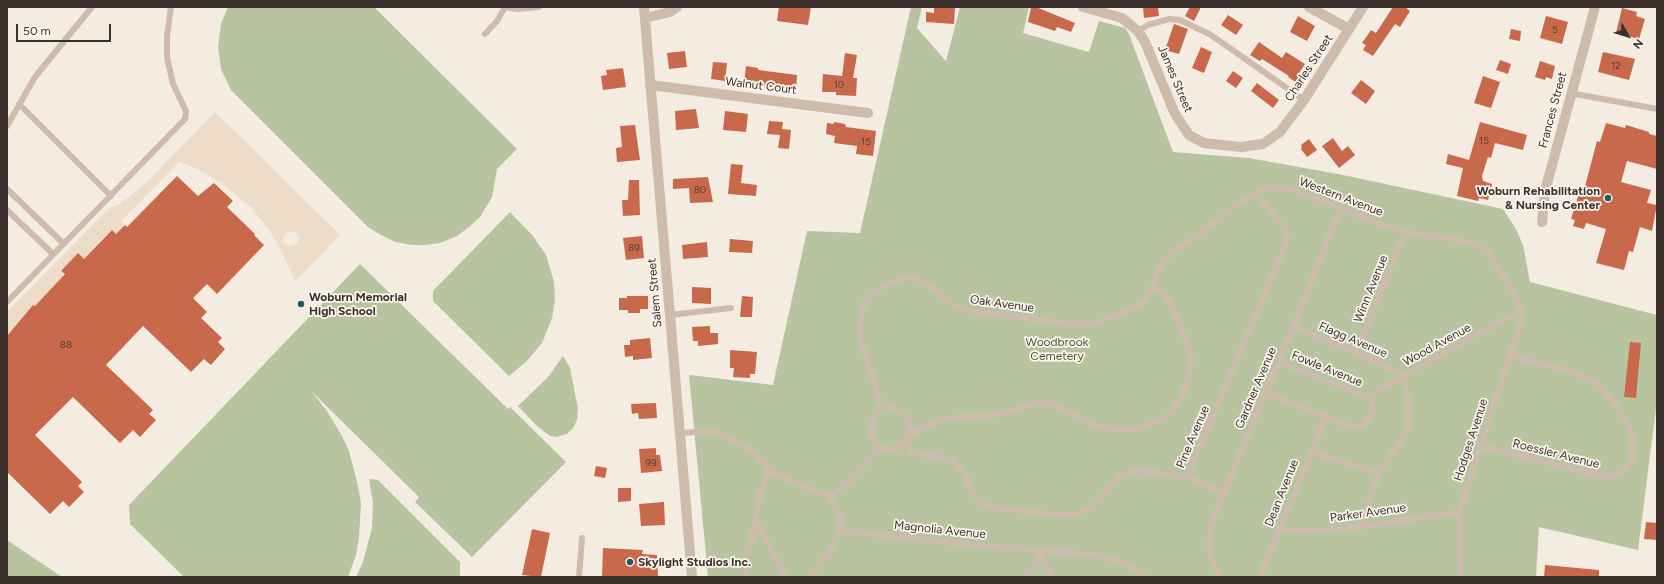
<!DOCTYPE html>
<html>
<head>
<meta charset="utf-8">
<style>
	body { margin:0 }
	#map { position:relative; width:1664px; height:584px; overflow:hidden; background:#f4ebe1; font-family:Figtree,sans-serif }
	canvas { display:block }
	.frame { position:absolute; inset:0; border:8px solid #3b302b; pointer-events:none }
	.north { position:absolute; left:1608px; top:16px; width:40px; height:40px; -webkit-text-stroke:3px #fbf5ee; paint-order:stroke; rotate:129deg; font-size:11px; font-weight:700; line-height:16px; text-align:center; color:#3b302b }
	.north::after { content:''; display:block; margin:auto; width:14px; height:18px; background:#3b302b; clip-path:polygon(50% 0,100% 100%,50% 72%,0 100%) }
	.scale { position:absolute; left:16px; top:24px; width:95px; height:18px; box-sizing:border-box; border:2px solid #3b302b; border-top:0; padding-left:5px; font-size:12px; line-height:14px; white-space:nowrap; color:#3b302b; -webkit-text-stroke:3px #fbf5ee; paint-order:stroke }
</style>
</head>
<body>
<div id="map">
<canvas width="1664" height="584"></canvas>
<div class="frame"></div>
<div class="north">N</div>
<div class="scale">50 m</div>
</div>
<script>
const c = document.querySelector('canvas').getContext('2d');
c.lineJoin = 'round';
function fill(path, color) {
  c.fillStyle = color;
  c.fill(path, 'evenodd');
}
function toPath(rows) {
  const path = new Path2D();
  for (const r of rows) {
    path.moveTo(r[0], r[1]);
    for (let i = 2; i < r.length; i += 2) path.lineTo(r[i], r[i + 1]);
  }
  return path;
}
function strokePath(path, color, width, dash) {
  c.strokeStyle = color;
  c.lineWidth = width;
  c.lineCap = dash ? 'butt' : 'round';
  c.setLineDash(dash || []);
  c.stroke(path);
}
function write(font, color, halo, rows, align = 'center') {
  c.font = font + ' Figtree,sans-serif';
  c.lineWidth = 3.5;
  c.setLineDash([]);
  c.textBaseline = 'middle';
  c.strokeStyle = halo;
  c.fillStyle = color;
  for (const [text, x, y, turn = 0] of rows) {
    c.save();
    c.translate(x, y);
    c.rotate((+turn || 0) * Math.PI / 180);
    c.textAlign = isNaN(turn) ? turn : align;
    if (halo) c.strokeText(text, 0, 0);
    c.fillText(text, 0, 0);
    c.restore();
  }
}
fill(toPath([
	[228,7,374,7,517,149,497,169,492,197,480,217,469,227,457,236,440,243,425,245,412,245,395,242,379,234,368,227,231,90,221,69,218,47,221,24],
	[911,7,922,7,917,28,946,61,960,7,1029,7,1023,33,1089,52,1099,21,1125,28,1129,34,1173,152,1249,158,1343,175,1503,209,1516,229,1523,245,1530,282,1657,315,1657,401,1638,550,1539,527,1536,577,708,577,689,375,773,385,807,231,860,233],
	[510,212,533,236,546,255,554,282,555,300,552,318,542,343,527,361,509,376,433,301,433,291],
	[360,264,508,409,510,407,566,462,472,557,415,502,419,497,311,391,327,411,342,436,349,451,358,486,361,504,359,537,356,555,348,577,184,577,130,524,129,505],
	[563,356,570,368,578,409,577,420,573,428,567,434,556,437,550,436,537,426,518,406,548,377],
	[369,479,378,480,460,562,460,577,356,577,363,562,372,528,373,503],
	[7,540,62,577,7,577]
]), '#b8c4a0');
fill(toPath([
	[215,112,340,235,295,281,279,246,269,230,251,207,221,183,196,168,179,162,121,221,125,225,116,234,111,230,84,259,61,271,67,277,54,286,35,306,33,305,7,336,7,312,108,209,120,204,147,182],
	[292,231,297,234,299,239,296,244,290,246,285,244,283,239,286,233]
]), '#ecdcc8');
fill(toPath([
	[779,7,811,7,808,25,777,21],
	[934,7,955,7,954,24,926,22,926,12,934,13],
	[1031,7,1036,7,1075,23,1071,32,1057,27,1055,31,1028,22],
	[1143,7,1158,7,1159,16,1144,18],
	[1190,7,1201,7,1194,21,1185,16],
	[1393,7,1405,7,1410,11,1400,27,1395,24,1373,56,1363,50,1366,45,1362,43,1371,30,1376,33],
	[1622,8,1637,12,1636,16,1645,19,1639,39,1616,33],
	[1228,15,1243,25,1236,35,1221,25],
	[1298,16,1315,26,1307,41,1290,32],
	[1546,16,1568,22,1562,44,1540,38],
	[1174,24,1188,29,1179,54,1165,50],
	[1511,29,1521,31,1520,41,1509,39],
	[1259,42,1282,58,1286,52,1305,64,1299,73,1302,74,1297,83,1288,77,1289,76,1262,59,1260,61,1250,55],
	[1201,47,1212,52,1204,73,1192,68],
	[685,51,687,67,669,69,667,53],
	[1603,52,1635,59,1629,80,1598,72],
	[845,53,857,55,853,78,857,78,856,96,836,95,836,92,822,92,823,74,842,76],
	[1500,60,1511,64,1508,74,1496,70],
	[1540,61,1555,66,1552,79,1546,77,1545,80,1535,77],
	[713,62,727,63,725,81,711,79],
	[746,66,758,68,758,70,797,75,796,90,744,84],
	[623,68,626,87,603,90,601,76,607,75,606,70],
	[1233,71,1243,78,1236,88,1226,81],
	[1483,76,1500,82,1491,108,1474,103],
	[1361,80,1375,91,1366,104,1351,93],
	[1257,83,1279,100,1273,108,1251,91],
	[696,109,699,128,676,130,675,111],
	[725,111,748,114,746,132,723,130],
	[769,121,783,122,782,129,791,130,789,149,778,148,780,135,767,134],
	[834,122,845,124,846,127,876,131,873,156,856,154,857,146,834,143,835,136,826,134,827,123,834,124],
	[1480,122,1527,135,1523,150,1495,143,1491,158,1488,157,1482,176,1483,181,1492,184,1488,200,1479,198,1478,201,1457,196,1463,168,1446,164,1448,154,1469,160],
	[1606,123,1625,128,1626,125,1649,132,1649,134,1657,136,1657,169,1627,161,1621,182,1651,190,1647,203,1657,205,1652,231,1640,227,1633,252,1629,251,1624,270,1596,263,1606,229,1586,223,1584,229,1573,226,1575,220,1571,219,1579,193,1583,194,1597,141,1600,142],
	[635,125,640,160,617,162,616,148,622,147,620,126],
	[1333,138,1342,151,1348,146,1355,155,1339,168,1322,146],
	[1309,139,1317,150,1307,157,1301,149,1302,147,1301,145],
	[731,164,743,165,741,183,757,185,756,196,728,194],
	[177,176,198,196,214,183,233,201,227,207,255,234,254,235,264,245,217,294,207,284,193,298,207,312,201,318,222,338,218,342,225,349,211,365,204,359,191,372,143,326,106,365,153,410,149,414,156,420,140,437,133,430,120,443,73,397,35,435,82,482,78,486,84,492,69,507,63,501,50,514,7,472,7,336,33,305,35,306,65,274,61,271,78,253,84,259,112,230,116,234,125,225,127,227],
	[708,177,713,202,690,203,689,188,673,189,673,179],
	[629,180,639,180,640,215,623,216,622,200,628,200],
	[642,236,644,258,626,260,623,238],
	[730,239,753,241,752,253,729,252],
	[707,242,708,257,683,259,682,245],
	[692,287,711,288,711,304,692,303],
	[627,296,648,296,648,309,640,309,640,313,628,313,628,310,619,310,619,298,627,298],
	[742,296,753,297,752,317,740,317],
	[710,326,710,333,718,333,718,344,698,346,698,341,693,341,692,327],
	[650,338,652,358,633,360,633,356,625,357,624,345,630,345,630,340],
	[1630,342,1641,343,1636,398,1624,397],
	[730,350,757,352,755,374,750,374,750,378,733,377,734,368,730,368],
	[656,403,657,418,639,419,638,413,632,414,631,404],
	[656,448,656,455,660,455,662,471,641,473,639,449],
	[596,466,607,468,605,478,594,476],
	[618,488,631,488,631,501,618,502],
	[664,502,665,525,641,526,639,504],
	[1646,522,1657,523,1657,540,1644,539],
	[532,529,550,533,541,577,522,575],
	[603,548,643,550,642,554,657,555,658,577,602,577],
	[1545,565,1599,570,1599,577,1544,577]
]), '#c8694b');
strokePath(toPath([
	[504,7,517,9,539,7],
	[1138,31,1148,25,1169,19,1180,20,1211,35,1304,100],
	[485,34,497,21,505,7],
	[1570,93,1657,109],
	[19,104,111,196],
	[7,126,35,77,92,7],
	[7,189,64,244],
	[7,210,53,254],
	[7,302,185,119,186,111,173,84,167,57,167,36,171,7],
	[670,315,731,308],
	[1293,327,1383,364,1402,376],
	[1356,354,1405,232],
	[1279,362,1367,397],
	[1266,393,1349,426,1361,426,1368,421,1373,407,1372,402,1367,397,1504,319,1521,313],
	[882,407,859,335,860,321,864,303,876,291,889,283,906,277,916,278,932,288,953,305,966,310,1071,324,1093,324,1136,307,1144,301,1153,286,1159,268,1166,259,1175,250,1210,226,1229,210,1258,191,1266,187,1293,190,1380,224,1405,232,1459,240,1476,245,1488,253,1514,292,1521,313,1521,322,1459,512,1461,577],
	[680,433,710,431,726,436,751,450,777,475,830,497,849,482,879,448,889,450,897,448,908,438,910,431,910,421,899,410,888,406,882,407,874,417,872,426,871,438,873,442,879,448],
	[908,438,921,428,942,420,956,417,988,417,1039,403,1055,405,1093,425,1111,429,1139,429,1163,419,1172,412,1182,396,1189,378,1191,357,1188,345,1170,302,1162,292,1153,286],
	[908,438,908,447,912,452,952,460,966,475,970,488,976,498,985,505,1000,509,1061,515,1074,515,1090,508,1120,477,1131,471,1137,470,1187,477,1223,492],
	[1481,446,1605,477,1611,478,1621,473,1631,461,1633,440,1628,424,1612,399,1595,382,1576,373,1510,356],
	[1311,452,1379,473],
	[1187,477,1285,246,1287,235,1285,228,1255,193],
	[756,519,773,554,786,577],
	[1360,527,1379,473,1402,439,1409,424,1408,395,1402,376],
	[1279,529,1310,531,1360,527,1459,512],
	[840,531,984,546,1096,555,1127,564,1146,577],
	[1040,554,1053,577],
	[579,577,582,538],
	[746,577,747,555,756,519,759,498,769,468],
	[810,577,827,556,840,531,839,514,830,497],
	[1024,577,1035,567,1038,561,1038,550],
	[1220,577,1211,558,1209,543,1211,524,1293,327,1340,209],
	[1260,577,1326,417]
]), '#cdbbac', 6);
strokePath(toPath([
	[1083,7,1122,18,1138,31,1145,42,1175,114,1189,135,1204,143,1241,147,1263,144,1280,132,1304,100,1363,7],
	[1309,7,1349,29],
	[645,18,670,12,677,7],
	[650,85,868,113],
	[1542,222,1545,191,1595,7]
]), '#cdbbac', 10);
strokePath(toPath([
	[644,7,692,577]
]), '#cdbbac', 10);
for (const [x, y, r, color] of [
	[1608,198,4,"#1f5a5e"],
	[301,304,4,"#1f5a5e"],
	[630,562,4,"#1f5a5e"]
]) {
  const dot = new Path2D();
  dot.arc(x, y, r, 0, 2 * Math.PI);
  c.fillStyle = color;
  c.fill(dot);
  strokePath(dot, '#fbf5ee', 1.5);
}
write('10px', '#5e3e33', null, [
	["5",1555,30],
	["12",1616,66],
	["10",839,85],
	["15",1484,141],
	["15",866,142],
	["80",700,190],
	["89",634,248],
	["88",66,345],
	["99",651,463]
]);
write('12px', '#3b302b', '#fbf5ee', [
	["Charles Street",1309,68,-57],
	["James Street",1175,79,67],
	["Walnut Court",761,86,7],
	["Frances Street",1553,110,-75],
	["Western Avenue",1341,197,21],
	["Winn Avenue",1371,289,-68],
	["Salem Street",655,293,-95],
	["Oak Avenue",1002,304,8],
	["Flagg Avenue",1353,340,23],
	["Wood Avenue",1437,345,-29],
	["Fowle Avenue",1327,369,22],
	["Gardner Avenue",1256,388,-67],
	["Pine Avenue",1193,437,-67],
	["Hodges Avenue",1471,440,-72],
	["Roessler Avenue",1556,454,14],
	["Dean Avenue",1282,493,-68],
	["Parker Avenue",1368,513,-8],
	["Magnolia Avenue",940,530,6]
]);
write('bold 12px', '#3b302b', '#fbf5ee', [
	["Woburn Rehabilitation",1600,191,"right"],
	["& Nursing Center",1600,205,"right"],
	["Woburn Memorial",309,297],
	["High School",309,311],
	["Skylight Studios Inc.",638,562]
], 'left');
write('12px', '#4a5a2e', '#fbf5ee', [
	["Woodbrook",1057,342],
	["Cemetery",1057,356]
]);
</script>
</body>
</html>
